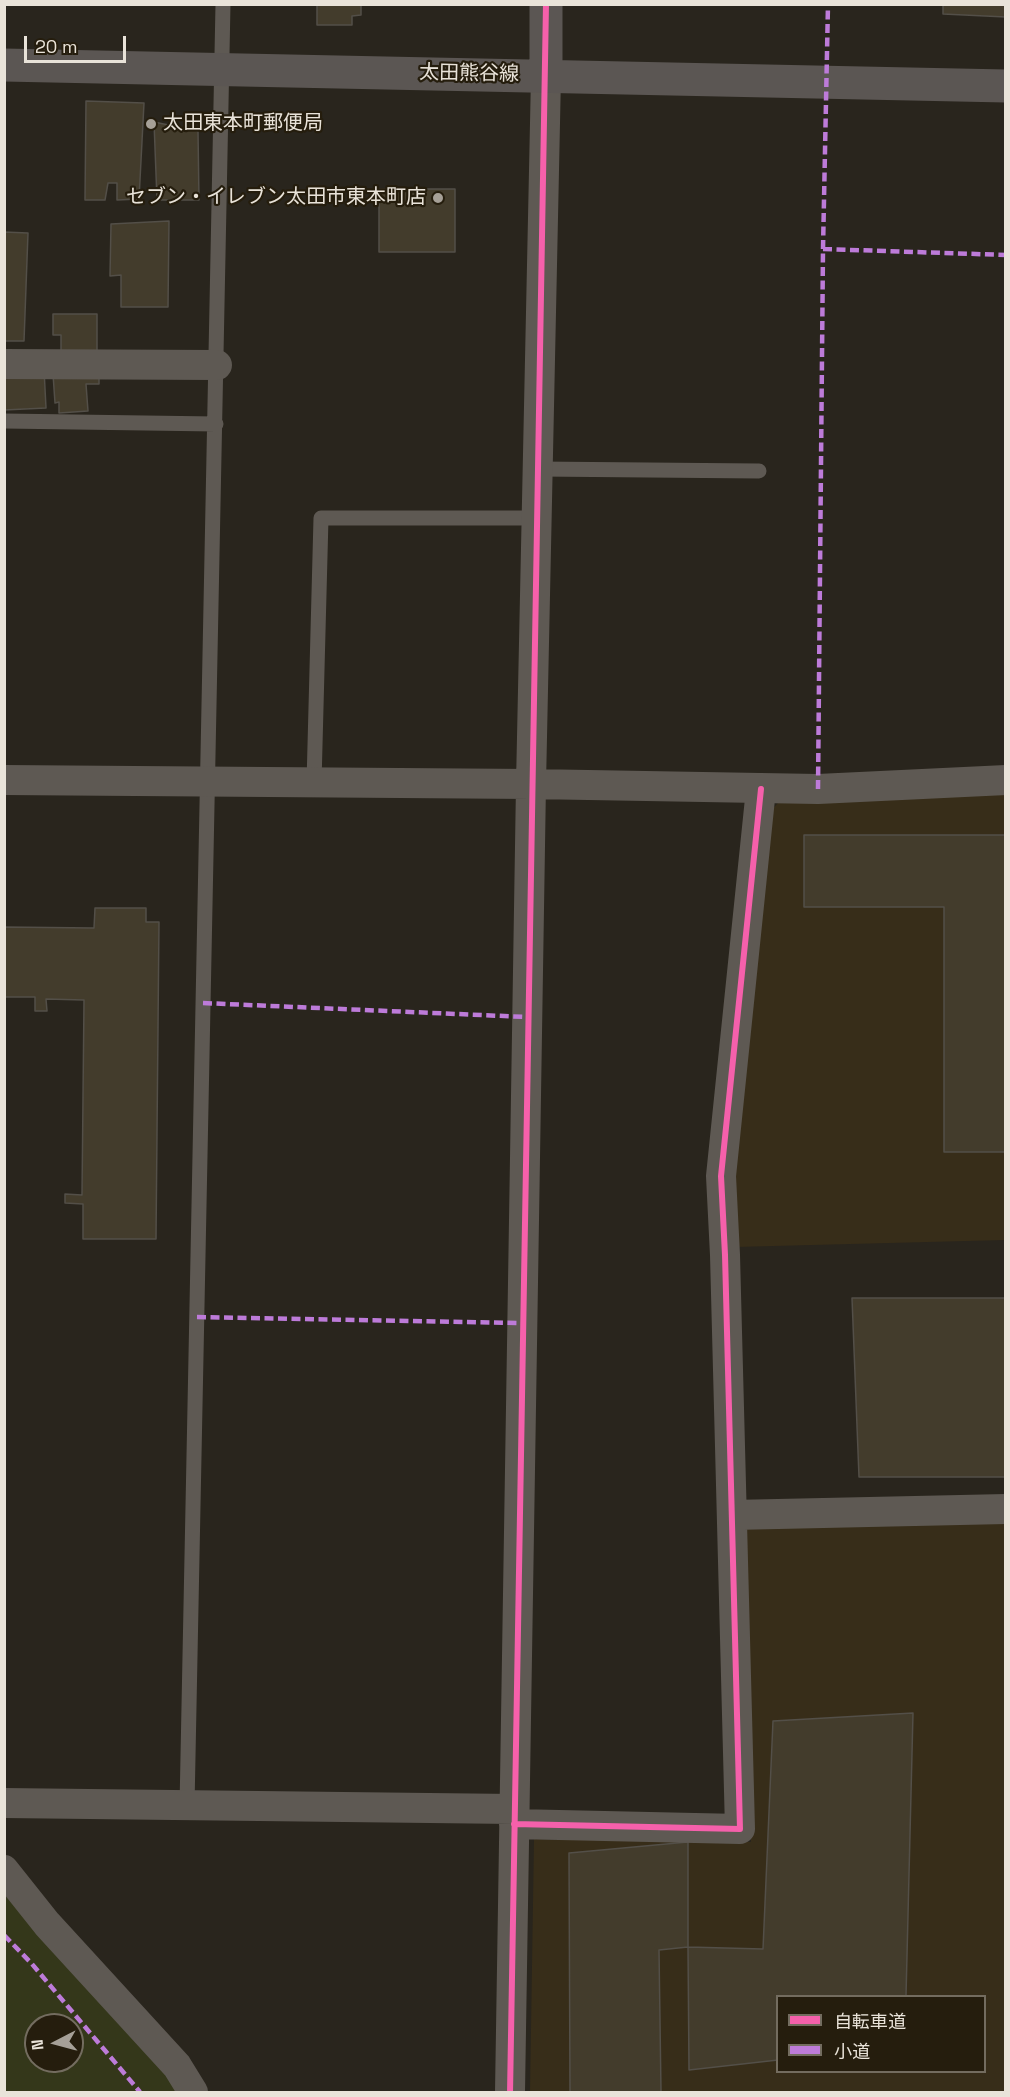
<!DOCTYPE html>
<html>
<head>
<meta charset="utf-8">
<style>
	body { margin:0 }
	#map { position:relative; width:1010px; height:2097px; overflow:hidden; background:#29251d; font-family:"Space Grotesk","Noto Sans JP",sans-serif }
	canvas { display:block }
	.frame { position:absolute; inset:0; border:6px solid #e9e3d9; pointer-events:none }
	.legend { position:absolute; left:776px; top:1995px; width:210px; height:78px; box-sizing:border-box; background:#251d0d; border:2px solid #736c5f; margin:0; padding:8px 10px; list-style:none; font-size:18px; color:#e9e3d9 }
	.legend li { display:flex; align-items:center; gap:12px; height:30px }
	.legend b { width:30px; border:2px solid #736c5f }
	.north { position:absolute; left:24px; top:2013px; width:60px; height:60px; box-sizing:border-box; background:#251d0d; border:2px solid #736c5f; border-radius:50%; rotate:264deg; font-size:16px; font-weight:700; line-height:24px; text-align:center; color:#e9e3d9 }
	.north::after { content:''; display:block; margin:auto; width:21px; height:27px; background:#a6a097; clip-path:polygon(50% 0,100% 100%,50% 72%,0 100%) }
	.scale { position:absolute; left:24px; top:36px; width:102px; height:27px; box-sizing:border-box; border:3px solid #e9e3d9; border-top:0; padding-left:8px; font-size:18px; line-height:21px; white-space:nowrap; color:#e9e3d9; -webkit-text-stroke:4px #251d0d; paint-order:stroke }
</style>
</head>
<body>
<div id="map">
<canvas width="1010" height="2097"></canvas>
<div class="frame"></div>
<ul class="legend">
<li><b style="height:8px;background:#f560ab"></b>自転車道</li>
<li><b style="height:8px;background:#bd7bd9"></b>小道</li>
</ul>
<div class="north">N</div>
<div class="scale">20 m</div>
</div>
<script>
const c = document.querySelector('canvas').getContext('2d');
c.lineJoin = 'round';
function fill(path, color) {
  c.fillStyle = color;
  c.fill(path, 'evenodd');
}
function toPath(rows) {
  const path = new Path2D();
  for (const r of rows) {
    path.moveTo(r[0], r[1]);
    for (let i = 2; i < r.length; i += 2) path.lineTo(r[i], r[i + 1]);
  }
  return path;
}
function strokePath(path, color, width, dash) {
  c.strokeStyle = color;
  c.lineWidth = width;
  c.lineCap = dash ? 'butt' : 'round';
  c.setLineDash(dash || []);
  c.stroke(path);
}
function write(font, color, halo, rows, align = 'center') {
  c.font = font + ' "Space Grotesk","Noto Sans JP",sans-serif';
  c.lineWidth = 4.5;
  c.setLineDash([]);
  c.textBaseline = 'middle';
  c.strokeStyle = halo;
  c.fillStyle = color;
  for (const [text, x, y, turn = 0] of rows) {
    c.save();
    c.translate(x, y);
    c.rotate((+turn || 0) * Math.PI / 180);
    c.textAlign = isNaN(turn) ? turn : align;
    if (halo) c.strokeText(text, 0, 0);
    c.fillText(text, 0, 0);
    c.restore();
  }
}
fill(toPath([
	[1005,789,1005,1240,735,1247,732,1191,766,816,779,802],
	[1005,1520,1005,2092,530,2092,534,1839,751,1842,743,1523],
	[778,1996,984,1996,984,2072,778,2072]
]), '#372d19');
fill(toPath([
	[4,1868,193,2092,5,2092],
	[36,2025,72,2025,72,2061,36,2061]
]), '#34371a');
const building = toPath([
	[317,4,361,4,361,15,352,16,352,25,317,25,317,4],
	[943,4,1006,4,1006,17,943,14,943,4],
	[86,101,144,103,139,199,117,200,117,183,108,183,105,200,85,200,86,101],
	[154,122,198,131,199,200,157,200,154,122],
	[379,189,455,189,455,252,379,252,379,189],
	[169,221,168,307,121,307,121,275,110,276,111,224,169,221],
	[4,232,28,233,24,341,4,341,4,232],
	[53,314,97,314,97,357,61,357,61,335,53,335,53,314],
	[44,369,46,408,4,410,4,371,44,369],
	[99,372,99,384,86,384,88,411,59,413,59,402,55,403,53,374,99,372],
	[804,835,1006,835,1006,1152,944,1152,944,907,804,907,804,835],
	[95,908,146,908,146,922,159,922,156,1239,83,1239,83,1204,65,1203,65,1194,82,1195,84,1000,46,999,47,1011,35,1011,35,997,4,997,4,927,94,928,95,908],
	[852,1298,1006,1298,1006,1477,859,1477,852,1298],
	[913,1713,906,1996,778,1996,778,2060,689,2070,688,1947,763,1949,773,1721,913,1713],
	[688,1842,688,1947,659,1950,661,2092,570,2092,569,1853,688,1842]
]);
fill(building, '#433c2c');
strokePath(building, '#534f48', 1.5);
strokePath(toPath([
	[4,421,216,424],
	[538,469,759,471],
	[314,783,321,518,537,518],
	[187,1805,223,4]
]), '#5e5953', 15);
strokePath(toPath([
	[4,364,217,365],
	[4,780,531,784,818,789,1006,780],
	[732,1515,1006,1509],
	[4,1803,514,1809],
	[514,1824,740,1829,725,1255,721,1176,761,789],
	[4,1870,47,1924,177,2066,193,2092],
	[510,2092,531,784,546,76]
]), '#5e5953', 30);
strokePath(toPath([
	[4,65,1006,86],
	[546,76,546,4]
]), '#5b5653', 33);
strokePath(toPath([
	[823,249,1006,255],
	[818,789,823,249,828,4],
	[203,1003,527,1017],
	[197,1317,522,1323],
	[4,1935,32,1964,140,2092]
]), '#bd7bd9', 4.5, [9, 4.5]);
strokePath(toPath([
	[514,1824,740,1829,725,1255,721,1176,761,789],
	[510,2092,546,4]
]), '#f560ab', 6);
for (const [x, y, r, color] of [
	[151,124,6,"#a6a097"],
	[438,198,6,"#a6a097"]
]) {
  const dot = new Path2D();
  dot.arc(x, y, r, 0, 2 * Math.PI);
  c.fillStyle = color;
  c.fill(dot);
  strokePath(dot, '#251d0d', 2);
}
write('20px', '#e9e3d9', '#251d0d', [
	["太田熊谷線",469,74,1]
]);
write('20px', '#e9e3d9', '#251d0d', [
	["太田東本町郵便局",163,124],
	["セブン・イレブン太田市東本町店",426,198,"right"]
], 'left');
</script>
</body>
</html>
